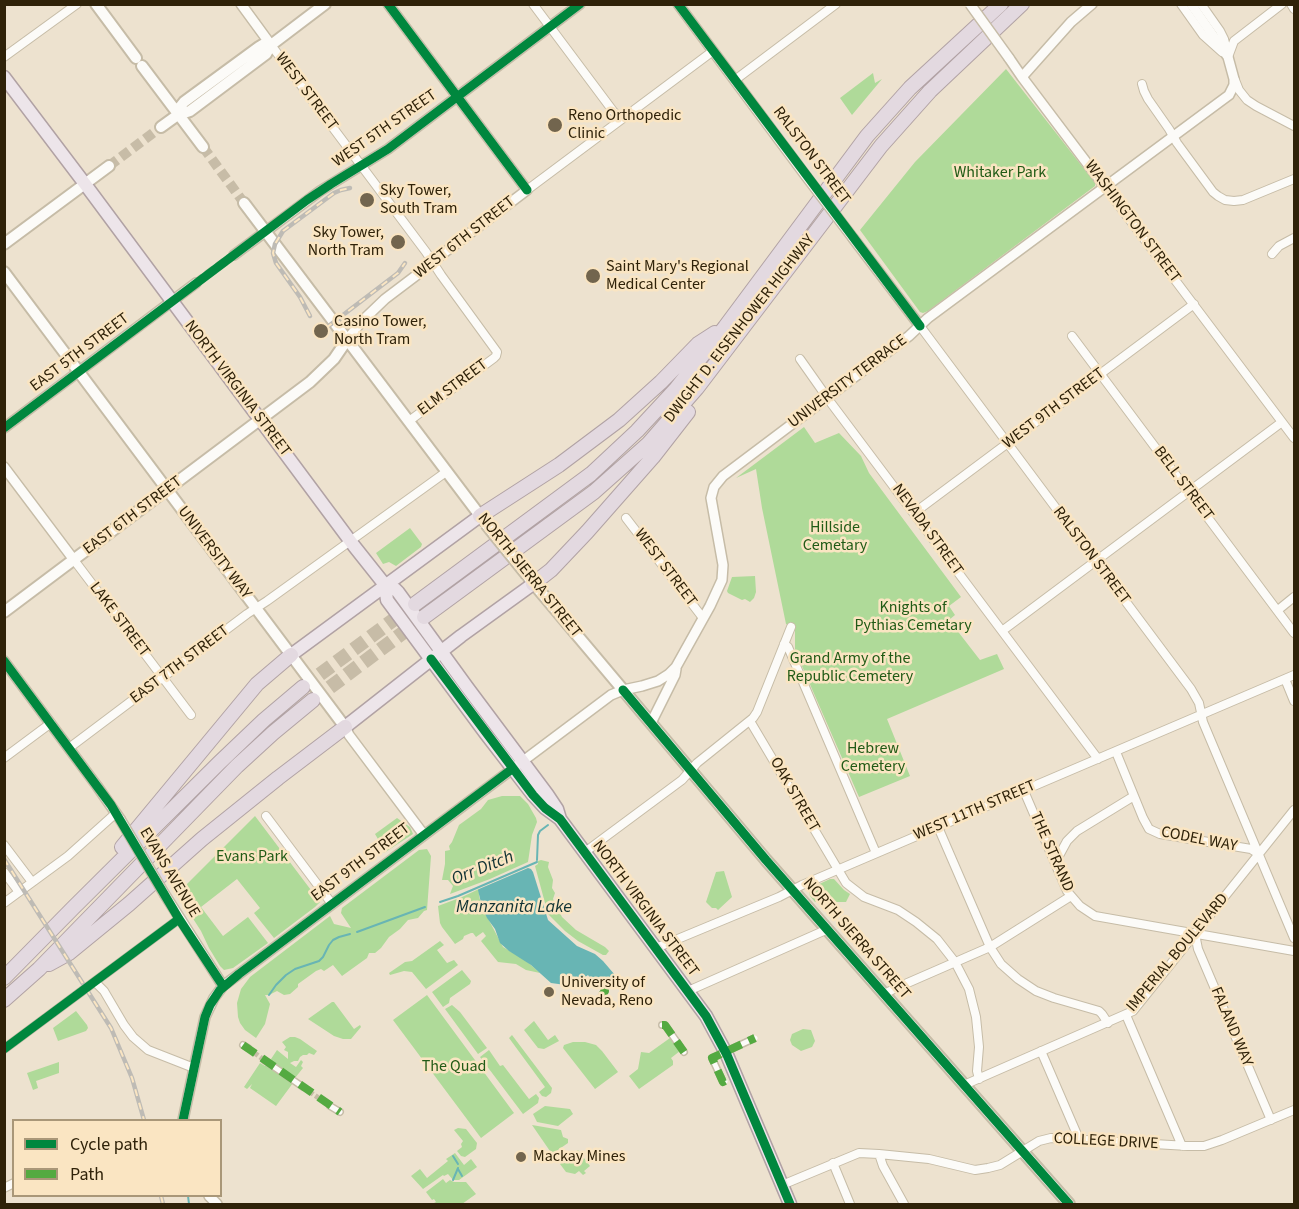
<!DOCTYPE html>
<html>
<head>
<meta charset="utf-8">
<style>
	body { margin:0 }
	#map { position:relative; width:1299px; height:1209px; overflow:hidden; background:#ede2cf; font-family:"Source Sans 3",sans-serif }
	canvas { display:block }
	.frame { position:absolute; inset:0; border:6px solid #2f2209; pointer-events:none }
	.legend { position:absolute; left:12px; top:1119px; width:210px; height:78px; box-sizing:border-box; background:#fae5c2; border:2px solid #a99778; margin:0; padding:8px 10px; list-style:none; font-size:18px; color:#2f2209 }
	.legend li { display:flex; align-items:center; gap:12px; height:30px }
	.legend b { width:30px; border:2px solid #a99778 }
</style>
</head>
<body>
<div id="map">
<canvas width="1299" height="1209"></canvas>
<div class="frame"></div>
<ul class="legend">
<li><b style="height:8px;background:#00873e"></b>Cycle path</li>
<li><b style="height:8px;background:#54aa41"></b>Path</li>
</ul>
</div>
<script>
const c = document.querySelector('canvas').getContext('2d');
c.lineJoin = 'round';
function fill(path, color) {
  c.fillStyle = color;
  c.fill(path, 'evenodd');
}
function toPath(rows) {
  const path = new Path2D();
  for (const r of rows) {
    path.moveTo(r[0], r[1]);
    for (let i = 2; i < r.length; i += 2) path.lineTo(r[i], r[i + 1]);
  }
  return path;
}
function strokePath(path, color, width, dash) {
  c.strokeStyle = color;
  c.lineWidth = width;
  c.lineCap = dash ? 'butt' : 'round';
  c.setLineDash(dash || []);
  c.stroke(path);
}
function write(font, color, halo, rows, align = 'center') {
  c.font = font + ' "Source Sans 3",sans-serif';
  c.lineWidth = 5;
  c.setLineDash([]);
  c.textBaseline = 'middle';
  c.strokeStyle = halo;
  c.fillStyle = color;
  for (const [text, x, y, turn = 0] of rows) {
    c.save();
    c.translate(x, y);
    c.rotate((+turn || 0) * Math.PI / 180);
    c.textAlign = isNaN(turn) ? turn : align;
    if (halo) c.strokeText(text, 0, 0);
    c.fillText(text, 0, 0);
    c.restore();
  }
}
fill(toPath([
	[1006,69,1092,179,1095,183,1095,186,928,311,923,313,920,312,860,230,915,162],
	[873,73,875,83,882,79,852,115,840,98],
	[804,427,815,443,839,433,861,456,869,473,961,597,949,606,955,615,949,620,980,660,997,654,1004,669,887,719,910,776,859,797,795,650,795,630,786,624,762,508,756,469,736,478],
	[410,528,422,544,421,547,396,566,389,562,383,564,376,553],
	[755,576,756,592,754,598,750,602,745,599,742,600,728,593,727,591,732,577],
	[502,796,520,796,528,804,536,818,537,822,532,835,528,862,490,879,450,894,453,886,448,880,442,880,445,864,445,851,450,850,449,846,452,842,459,825,481,809,488,800],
	[255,816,320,902,315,907,274,938,254,913,260,908,237,879,201,907,223,936,248,917,268,943,233,968,224,970,220,966,209,948,201,931,181,900,179,890,183,888],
	[397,818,410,827,413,834,384,853,381,849,382,846,375,834],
	[427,849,431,856,427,910,424,911,418,918,408,920,400,929,389,937,381,948,375,953,369,953,367,958,342,976,333,965,324,971,321,969,316,971,298,984,298,987,290,994,284,995,277,991,269,995,265,995,270,1004,265,1024,256,1038,245,1030,240,1023,238,1017,237,1003,241,989,250,977,330,916,334,924,351,928,341,913,342,908,419,850],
	[541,860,549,862,548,867,553,880,552,888,555,893,553,899,562,917,576,930,605,947,609,951,606,955,603,955,578,941,565,931,548,914,535,866,538,864,538,861],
	[724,871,732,897,718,910,716,908,712,908,706,902,716,872],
	[830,879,834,879,844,890,850,894,846,902,815,902,810,896,809,892,811,888],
	[479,889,479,896,482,907,503,947,524,959,540,973,526,970,516,964,498,962,481,941,486,936,483,932,476,937,473,933,471,933,464,936,463,939,455,944,442,927,440,923,438,906,462,897],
	[440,941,444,945,437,950,447,963,454,960,458,965,426,989,412,972,404,971,390,975,389,973,405,962,412,961],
	[462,970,471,981,470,984,450,998,449,1003,443,1007,432,992],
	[427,995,514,1113,481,1138,393,1020],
	[332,1002,334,1002,354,1029,360,1025,361,1027,351,1039,343,1039,334,1036,308,1019],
	[452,1005,460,1012,487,1048,478,1054,445,1009],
	[76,1011,87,1025,88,1028,86,1031,58,1041,53,1028],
	[534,1021,548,1040,555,1035,559,1041,544,1049,538,1048,524,1030],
	[803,1029,811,1030,815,1041,812,1047,801,1051,792,1045,790,1040,792,1034],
	[512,1035,552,1088,551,1093,546,1097,542,1096,539,1092,545,1087,509,1038],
	[290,1037,295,1037,300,1039,317,1051,314,1055,309,1053,307,1055,303,1055,300,1057,298,1061,294,1061,290,1063,296,1067,301,1060,303,1062,301,1066,303,1068,295,1078,273,1063,271,1059,277,1050,288,1059,288,1052,284,1050,286,1047,282,1042],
	[670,1038,680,1051,671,1058,673,1061,673,1065,639,1089,629,1076,638,1069,641,1052,649,1053],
	[573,1042,585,1042,596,1045,602,1051,618,1072,595,1089,563,1048,564,1045],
	[489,1050,500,1066,503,1065,529,1099,536,1094,539,1098,538,1103,523,1114,480,1057],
	[59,1062,59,1073,36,1081,38,1088,33,1090,27,1073],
	[260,1063,265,1066,270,1066,293,1083,276,1106,250,1088,252,1084,247,1089,244,1087],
	[545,1106,570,1109,573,1114,558,1126,537,1122,533,1114],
	[532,1125,561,1130,563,1137,568,1139,568,1143,552,1154],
	[458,1128,466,1129,477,1143,476,1149,465,1157,461,1156,457,1151,462,1147,461,1144,463,1141,454,1130],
	[578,1150,590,1166,584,1171,586,1173,583,1175,579,1171,575,1174,566,1172,560,1164],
	[455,1153,464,1165,471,1159,477,1167,459,1180,453,1180,448,1174,444,1176,443,1175,423,1189,411,1176,420,1169,427,1178,448,1161,446,1159],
	[443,1179,446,1183,450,1180,454,1182,466,1182,476,1194,462,1204,435,1204,434,1203,436,1202,434,1199,432,1200,426,1192]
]), '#afda99');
fill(toPath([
	[528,868,531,869,533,872,548,920,577,946,595,954,603,961,615,975,601,985,601,988,597,987,588,975,573,986,551,983,531,965,509,951,500,943,495,929,487,918,482,907,478,890,479,889]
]), '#68b5b4');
strokePath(toPath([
	[537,860,538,835,540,831,548,825],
	[440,902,458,896,537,862],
	[357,932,425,907],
	[269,995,276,985,286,975,295,969,319,961,323,957,329,945,333,940,339,937,350,934],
	[453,1156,458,1164],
	[458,1169,462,1176],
	[453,1180,458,1168],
	[188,1196,189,1204]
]), '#68b5b4', 2);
strokePath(toPath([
	[248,1048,264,1060],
	[303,1087,330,1106]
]), '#c7bca7', 5, [5, 2.5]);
strokePath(toPath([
	[196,283,234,255]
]), '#c7bca7', 9, [9, 4.5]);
strokePath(toPath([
	[203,147,244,203],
	[109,166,161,127]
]), '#c7bca7', 10, [10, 5]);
strokePath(toPath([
	[303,687,408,609],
	[313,700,424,617]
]), '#c7bca7', 14, [14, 7]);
const pedestrian = toPath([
	[602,995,605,991,604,986],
	[662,1025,665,1025,684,1052],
	[243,1045,248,1048],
	[264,1060,303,1087],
	[330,1106,340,1112]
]);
const minor = toPath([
	[533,4,613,111,621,119],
	[1181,4,1203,35,1222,52],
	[1201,4,1220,31,1224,39,1228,55],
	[1291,4,1294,9],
	[271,45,426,252,441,275,497,352,496,356,494,358,409,421],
	[4,57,77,4],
	[1228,57,1234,41,1282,4],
	[735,80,836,4],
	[1235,80,1239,90,1247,100,1256,106,1294,126],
	[1142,84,1144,91,1148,99,1169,129,1177,143,1213,192,1218,196,1225,200,1234,201,1243,200,1294,179],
	[1105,187,1294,438],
	[527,190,713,51],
	[1272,254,1279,246,1294,238],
	[920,326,1191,689,1199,703,1203,722,1294,938],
	[1072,336,1294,633],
	[800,359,831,403,1098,759],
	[914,513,1194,304],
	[626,518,703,618],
	[74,560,191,715],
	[1278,610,1294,597],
	[1002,631,1282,422],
	[784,644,788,647,876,853],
	[1285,679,1294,701],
	[750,721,846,883,864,897,898,910,916,922,937,939,955,962,969,989,976,1017,979,1047,977,1071,979,1079],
	[69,748,247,614,267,601,446,472],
	[1116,752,1143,818,1149,829,1160,834,1251,849,1259,854],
	[4,758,51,723],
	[1024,791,1067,891,1080,906,1095,916,1294,951],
	[266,816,332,904],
	[938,827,990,947,1001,964,1018,979,1036,991,1054,998,1099,1011,1102,1014,1108,1023],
	[4,845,32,882],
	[585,852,682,780,697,763,753,718,757,712,791,627],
	[1055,863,1067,841,1077,831,1134,796],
	[4,872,19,892],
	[4,903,68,856,116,813],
	[1195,934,1198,949,1271,1120],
	[656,948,779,897,802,885,1294,675],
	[95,982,104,991,124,1025,133,1037,148,1050,194,1068],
	[688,991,828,929],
	[884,994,896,988,990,947,1071,896],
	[1126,1015,1182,1146],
	[4,1049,179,919],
	[1041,1051,1079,1139],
	[964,1085,1133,1011,1294,810],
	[879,1154,883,1166,904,1204],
	[833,1163,850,1204],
	[782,1185,859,1153,879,1154,929,1159,975,1170,988,1168,1000,1165,1039,1141,1051,1138,1188,1146,1204,1146,1222,1140,1294,1110],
	[4,1188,14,1183]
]);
const tertiary = toPath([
	[241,4,271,45],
	[678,4,806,176],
	[1009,58,1022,77,1105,187],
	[1022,77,1071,22,1092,4],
	[853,238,920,326],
	[234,255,320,191,388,149,580,4],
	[347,340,361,322,385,299,422,271,441,255,527,190,388,4],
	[4,428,196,283],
	[4,467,74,560],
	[4,661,97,786,120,819],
	[651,723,675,675,676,669],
	[345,727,349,735,424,835],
	[165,895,223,986],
	[183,1120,205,1017,214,998,223,986,611,695,623,690,642,686,658,681,669,674,676,667,710,606,722,580,723,565,711,498,714,487,723,476,909,336,928,318,1229,95,1234,85,1234,79,1228,57,1191,4],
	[209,1196,217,1204]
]);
const secondary = toPath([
	[96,4,136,58],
	[142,66,203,147],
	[179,114,180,107,184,102,259,47,264,44,271,45],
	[161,127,179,114,184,113,190,111,266,54,271,45,325,4],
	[244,203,484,521],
	[4,244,109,166],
	[4,272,345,727],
	[529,578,766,860,1069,1204],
	[4,612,310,382,334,359,347,340]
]);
const primary = toPath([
	[4,77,85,184,354,546,385,585,395,589,398,592,467,687,547,794,557,809,560,819],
	[385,585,387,600,486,734,533,795,545,808,560,819,706,1016,727,1055,790,1204],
	[291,655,480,516],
	[345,727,461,636,533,584]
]);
const motorway = toPath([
	[480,516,559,465,619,420,661,382,698,344,715,333],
	[533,584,551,570,587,532,653,457,688,412],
	[415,604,591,474,637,431,675,390,725,327,867,136,910,88,1001,4],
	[424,617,594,492,648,444,697,388,881,146,930,91,1022,4],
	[122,847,257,684,291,655],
	[49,964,69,953,129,904,202,839,278,778,345,727],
	[4,978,73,908,219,763,264,720,303,687],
	[4,1000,39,969,237,766,273,733,313,700]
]);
strokePath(pedestrian, '#c6bca7', 8);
strokePath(minor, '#c6bca7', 10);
strokePath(tertiary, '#c6bca7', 12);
strokePath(secondary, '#c6bca7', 14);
strokePath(primary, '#b1a2a4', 15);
strokePath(motorway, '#b1a2a4', 16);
strokePath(pedestrian, '#fcfbf8', 5);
strokePath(minor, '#fcfbf8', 8);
strokePath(tertiary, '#fcfbf8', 9);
strokePath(secondary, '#fcfbf8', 10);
strokePath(primary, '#ede5ea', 12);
strokePath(motorway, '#e3d9e0', 14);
const rail = toPath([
	[310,316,300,297,276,263,273,253,275,244,283,231,334,193,341,190,350,188],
	[326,328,398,273,405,263],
	[4,859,111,1028,132,1078,144,1120],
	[161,1196,163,1204]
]);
strokePath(rail, '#bebbb5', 4.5);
strokePath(rail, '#fae5c2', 2, [7]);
const pedestrianBridge = toPath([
	[725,1081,723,1082,712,1058,755,1038]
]);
const tertiaryBridge = toPath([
	[970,4,1009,58],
	[806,176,853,238],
	[120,819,165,895]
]);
const secondaryBridge = toPath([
	[486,524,527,575]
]);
strokePath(pedestrianBridge, '#c6bca7', 8, []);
strokePath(tertiaryBridge, '#c6bca7', 12, []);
strokePath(secondaryBridge, '#c6bca7', 14, []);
strokePath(pedestrianBridge, '#fcfbf8', 5);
strokePath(tertiaryBridge, '#fcfbf8', 9);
strokePath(secondaryBridge, '#fcfbf8', 10);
strokePath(toPath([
	[602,995,605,991,604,986],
	[662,1025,665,1025,684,1052],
	[243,1045,340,1112],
	[725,1081,723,1082,712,1058,755,1038]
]), '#54aa41', 8, [15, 8]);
strokePath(toPath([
	[388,4,527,190],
	[678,4,920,326],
	[4,428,307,200,331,184,388,149,580,4],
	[431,659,533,795,545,808,560,819,706,1016,727,1055,790,1204],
	[4,661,111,805,179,919,223,986],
	[623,690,766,860,1069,1204],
	[4,1049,179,919],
	[183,1120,205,1017,210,1005,220,990,239,974,512,769]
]), '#00873e', 9);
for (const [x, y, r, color] of [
	[555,125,8,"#72654e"],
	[367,200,8,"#72654e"],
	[398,242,8,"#72654e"],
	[593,276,8,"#72654e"],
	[321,331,8,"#72654e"],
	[549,992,6,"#72654e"],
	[521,1157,6,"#72654e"]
]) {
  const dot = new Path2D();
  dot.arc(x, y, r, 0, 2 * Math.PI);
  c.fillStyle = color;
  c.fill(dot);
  strokePath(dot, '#fae5c2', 2);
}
write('16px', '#2f2209', '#fae5c2', [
	["WEST STREET",306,92,53],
	["WEST 5TH STREET",385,129,-35],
	["RALSTON STREET",811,156,53],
	["WASHINGTON STREET",1132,222,53],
	["WEST 6TH STREET",465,238,-38],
	["DWIGHT D. EISENHOWER HIGHWAY",740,329,-52],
	["EAST 5TH STREET",80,353,-37],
	["UNIVERSITY TERRACE",848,382,-37],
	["ELM STREET",453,388,-37],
	["NORTH VIRGINIA STREET",237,389,53],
	["WEST 9TH STREET",1054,409,-37],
	["BELL STREET",1183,484,53],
	["EAST 6TH STREET",133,516,-37],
	["NEVADA STREET",927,530,54],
	["UNIVERSITY WAY",214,553,53],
	["RALSTON STREET",1091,556,53],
	["WEST STREET",665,568,53],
	["NORTH SIERRA STREET",529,576,51],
	["LAKE STREET",119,620,53],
	["EAST 7TH STREET",180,665,-37],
	["OAK STREET",794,795,60],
	["WEST 11TH STREET",975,811,-23],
	["CODEL WAY",1199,840,11],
	["THE STRAND",1051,852,66],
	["EAST 9TH STREET",361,863,-37],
	["EVANS AVENUE",169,873,59],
	["NORTH VIRGINIA STREET",645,909,53],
	["NORTH SIERRA STREET",856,939,49],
	["IMPERIAL BOULEVARD",1178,953,-50],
	["FALAND WAY",1231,1027,67],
	["COLLEGE DRIVE",1106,1142,3]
]);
write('16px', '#2f2209', '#fae5c2', [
	["Reno Orthopedic",568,116],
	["Clinic",568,134],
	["Sky Tower,",380,191],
	["South Tram",380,209],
	["Sky Tower,",384,233,"right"],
	["North Tram",384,251,"right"],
	["Saint Mary's Regional",606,267],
	["Medical Center",606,285],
	["Casino Tower,",334,322],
	["North Tram",334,340],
	["University of",561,983],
	["Nevada, Reno",561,1001],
	["Mackay Mines",533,1157]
], 'left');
write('16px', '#215b16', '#fae5c2', [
	["Whitaker Park",1000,173],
	["Hillside",835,528],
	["Cemetary",835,546],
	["Knights of",913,608],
	["Pythias Cemetary",913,626],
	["Grand Army of the",850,659],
	["Republic Cemetery",850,677],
	["Hebrew",873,749],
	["Cemetery",873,767],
	["Evans Park",252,857],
	["The Quad",454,1067]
]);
write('italic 18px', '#103234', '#fae5c2', [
	["Orr Ditch",483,869,-22],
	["Manzanita Lake",514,908]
]);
</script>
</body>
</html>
